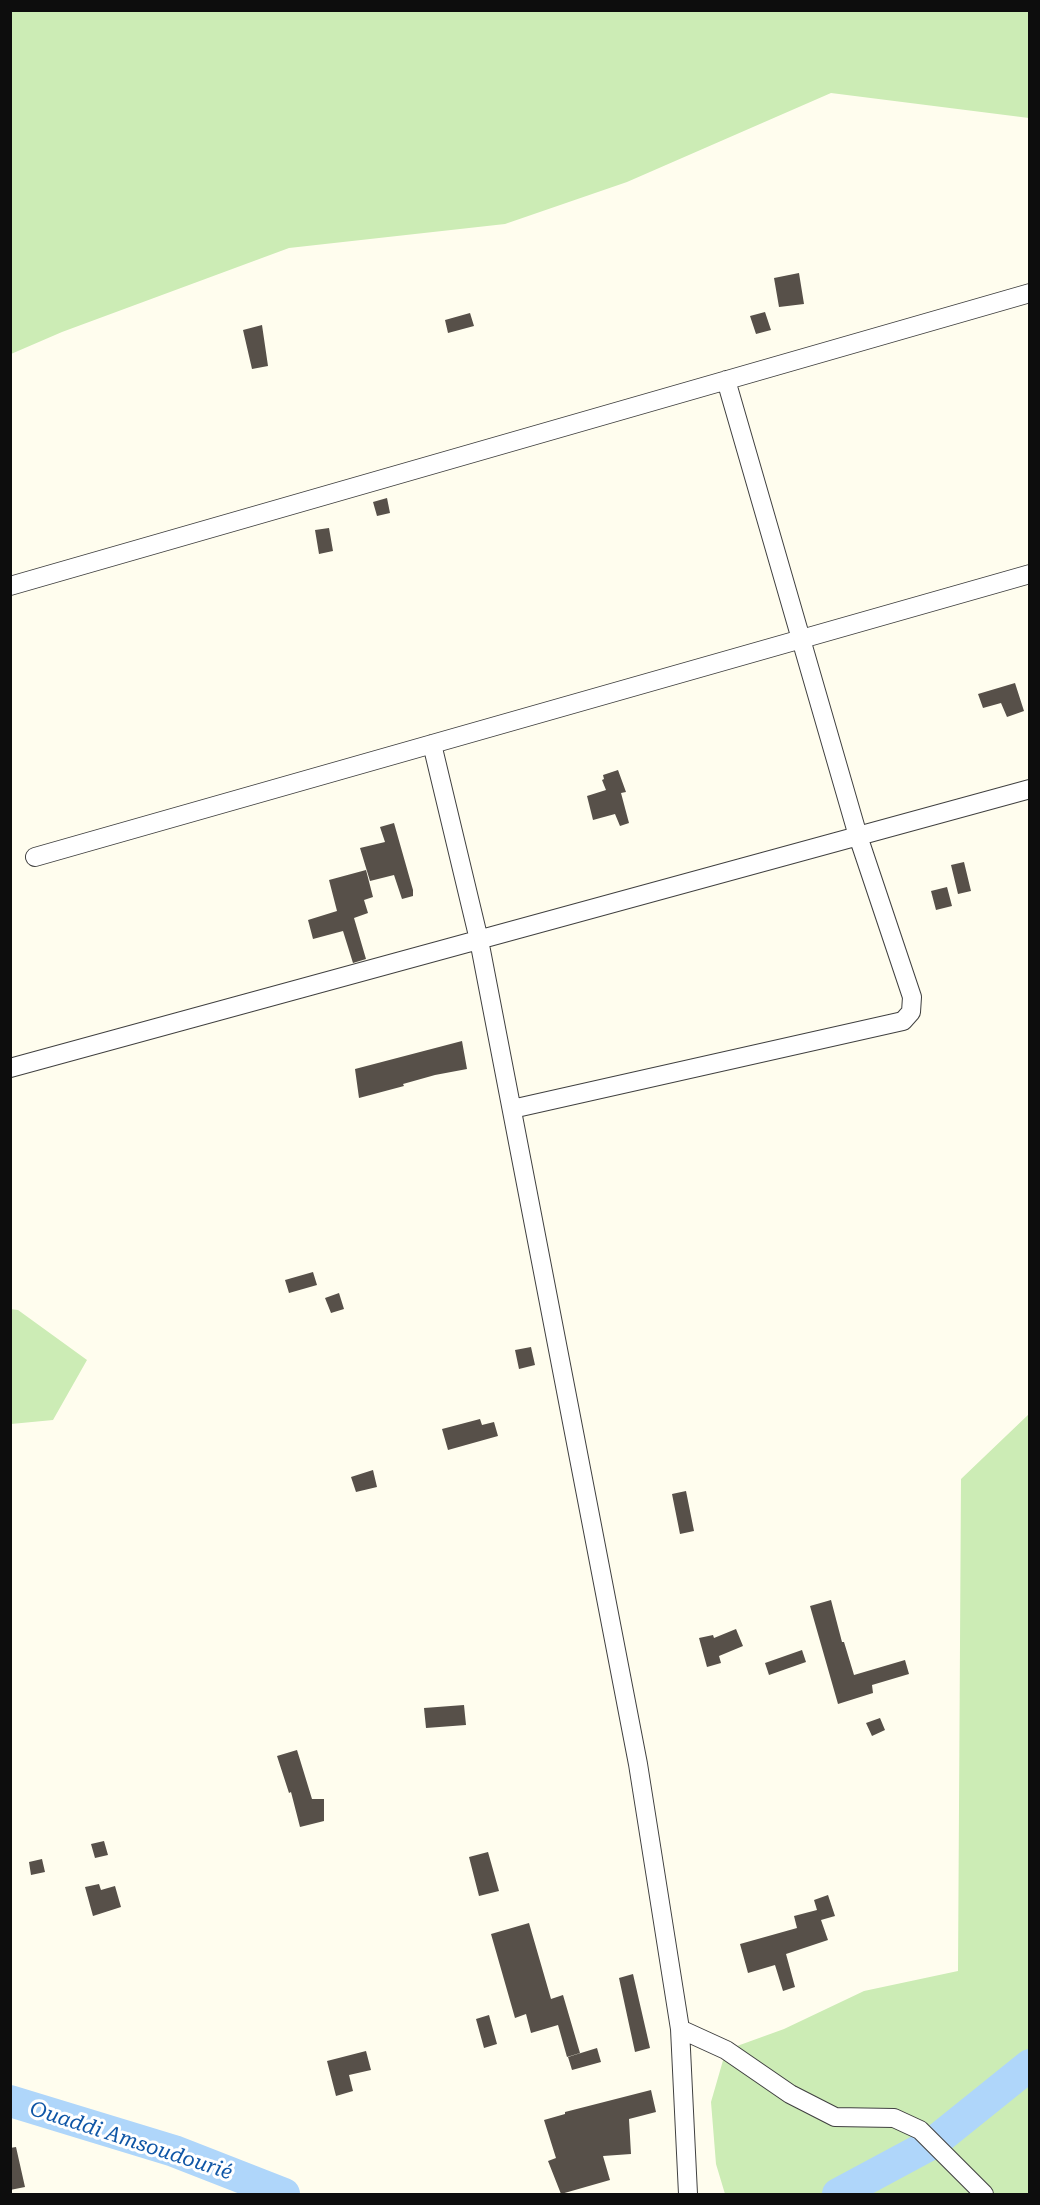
<!DOCTYPE html>
<html>
<head>
<meta charset="utf-8">
<style>
	body { margin:0 }
	#map { position:relative; width:1040px; height:2205px; overflow:hidden; background:#fffdee; font-family:"Roboto Serif",serif }
	canvas { display:block }
	.frame { position:absolute; inset:0; border:12px solid #0d0d0d; pointer-events:none }
</style>
</head>
<body>
<div id="map">
<canvas width="1040" height="2205"></canvas>
<div class="frame"></div>
</div>
<script>
const c = document.querySelector('canvas').getContext('2d');
c.lineJoin = 'round';
function fill(path, color) {
  c.fillStyle = color;
  c.fill(path, 'evenodd');
}
function toPath(rows) {
  const path = new Path2D();
  for (const r of rows) {
    path.moveTo(r[0], r[1]);
    for (let i = 2; i < r.length; i += 2) path.lineTo(r[i], r[i + 1]);
  }
  return path;
}
function strokePath(path, color, width, dash) {
  c.strokeStyle = color;
  c.lineWidth = width;
  c.lineCap = dash ? 'butt' : 'round';
  c.setLineDash(dash || []);
  c.stroke(path);
}
function write(font, color, halo, rows, align = 'center') {
  c.font = font + ' "Roboto Serif",serif';
  c.lineWidth = 6;
  c.setLineDash([]);
  c.textBaseline = 'middle';
  c.strokeStyle = halo;
  c.fillStyle = color;
  for (const [text, x, y, turn = 0] of rows) {
    c.save();
    c.translate(x, y);
    c.rotate((+turn || 0) * Math.PI / 180);
    c.textAlign = isNaN(turn) ? turn : align;
    if (halo) c.strokeText(text, 0, 0);
    c.fillText(text, 0, 0);
    c.restore();
  }
}
fill(toPath([
	[11,10,1029,11,1029,118,831,93,627,182,505,224,289,248,62,332,11,354],
	[10,1309,18,1310,87,1360,53,1420,11,1424],
	[1029,1414,1029,2194,725,2194,716,2164,711,2102,726,2050,784,2029,864,1991,958,1971,961,1479]
]), '#ccecb5');
strokePath(toPath([
	[10,2101,174,2151,284,2194],
	[838,2194,933,2143,1030,2065]
]), '#afd6fa', 32);
fill(toPath([
	[799,273,804,304,779,307,774,278],
	[765,312,771,330,756,334,750,316],
	[470,313,474,326,448,333,445,320],
	[262,325,268,366,252,369,243,330],
	[387,498,390,513,377,516,373,502],
	[329,528,333,551,319,554,315,530],
	[1015,683,1024,711,1007,717,1001,703,983,708,978,694],
	[618,770,626,792,621,793,629,823,620,826,615,814,593,820,587,796,606,790,602,780,604,779,603,775],
	[394,823,413,890,413,896,402,899,394,875,370,881,360,848,385,842,380,827],
	[964,862,971,891,958,894,951,865],
	[366,870,373,897,364,900,368,913,354,918,366,959,353,963,343,931,313,939,308,920,337,911,329,880],
	[947,887,952,906,936,910,931,891],
	[462,1041,467,1069,435,1075,403,1084,404,1086,359,1098,355,1069],
	[313,1272,317,1285,289,1293,285,1280],
	[339,1293,344,1309,331,1313,325,1298],
	[531,1347,535,1365,519,1369,515,1350],
	[480,1419,482,1425,494,1422,498,1436,448,1450,442,1429],
	[373,1470,377,1487,356,1492,351,1477],
	[686,1491,694,1531,680,1534,672,1494],
	[831,1600,842,1642,844,1642,854,1675,905,1660,909,1674,872,1685,873,1693,838,1704,810,1606],
	[736,1629,743,1646,719,1656,721,1663,707,1667,699,1638,713,1635,714,1638],
	[802,1650,806,1662,769,1675,765,1663],
	[464,1705,466,1725,426,1728,424,1708],
	[880,1718,885,1730,872,1736,866,1723],
	[297,1750,312,1799,324,1799,324,1821,300,1827,291,1792,289,1793,277,1756],
	[104,1841,108,1855,95,1858,91,1844],
	[488,1852,499,1891,479,1896,469,1857],
	[42,1859,45,1872,31,1875,29,1862],
	[99,1884,101,1890,115,1886,121,1907,93,1916,85,1887],
	[828,1895,835,1916,821,1920,828,1940,786,1954,795,1987,783,1991,775,1965,748,1973,740,1944,797,1928,794,1916,817,1910,814,1900],
	[529,1923,551,1999,563,1995,580,2053,567,2057,558,2025,531,2033,526,2014,515,2018,491,1934],
	[633,1974,650,2048,635,2052,619,1978],
	[489,2015,497,2044,484,2048,476,2019],
	[597,2048,601,2062,572,2070,568,2057],
	[366,2051,371,2070,349,2075,353,2091,336,2096,327,2061],
	[651,2090,656,2112,629,2119,631,2154,603,2156,610,2180,561,2194,548,2161,556,2158,544,2120,565,2114,565,2112],
	[16,2147,25,2187,10,2190,10,2148]
]), '#575049');
const street = toPath([
	[10,586,1030,293],
	[432,744,479,940,638,1764,680,2029,688,2194],
	[35,857,1030,574],
	[10,1068,1030,789],
	[512,1109,903,1021,911,1012,912,997,858,836,726,380],
	[680,2029,726,2050,790,2094,835,2117,894,2118,920,2130,984,2194]
]);
strokePath(street, '#404040', 20);
strokePath(street, '#fff', 18);
write('italic 21px', '#0f56a6', '#fff', [
	["Ouaddi Amsoudourié",131,2141,18]
]);
</script>
</body>
</html>
